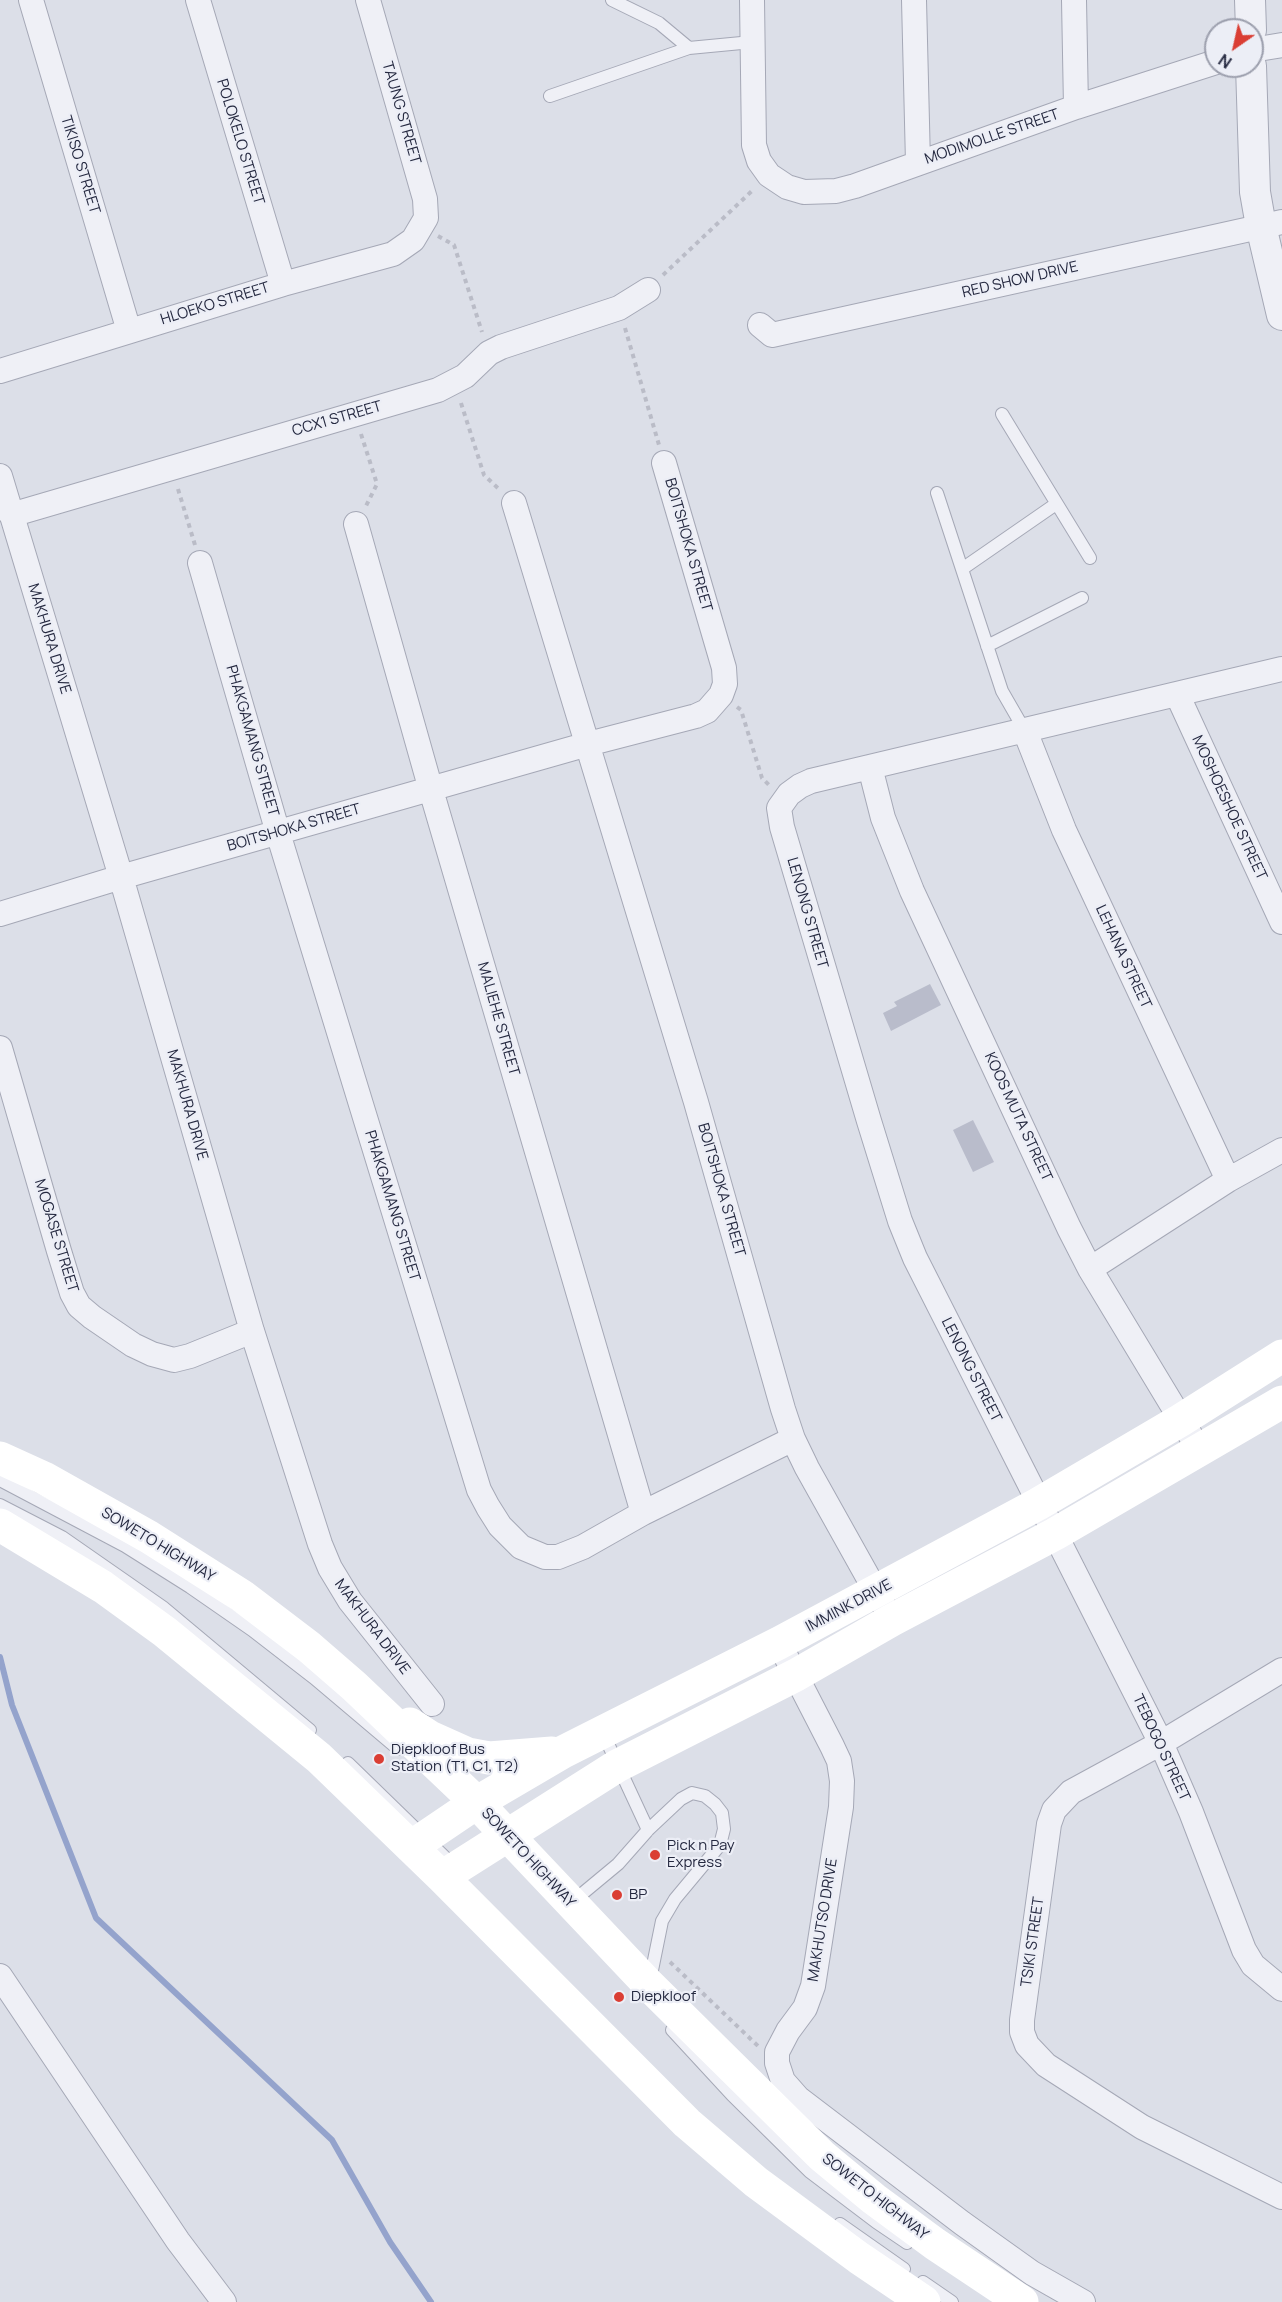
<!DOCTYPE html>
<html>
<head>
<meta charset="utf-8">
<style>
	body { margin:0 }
	#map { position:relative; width:1282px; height:2302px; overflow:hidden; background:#dcdfe8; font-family:Manrope,sans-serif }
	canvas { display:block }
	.north { position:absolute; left:1204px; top:18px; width:60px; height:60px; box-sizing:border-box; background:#eceef6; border:2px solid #9c9fad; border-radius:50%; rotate:214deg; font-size:16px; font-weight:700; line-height:24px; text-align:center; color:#252940 }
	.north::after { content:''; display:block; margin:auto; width:21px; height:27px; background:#da3e34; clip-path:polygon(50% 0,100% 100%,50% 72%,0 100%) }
</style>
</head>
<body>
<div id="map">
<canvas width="1282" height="2302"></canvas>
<div class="north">N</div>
</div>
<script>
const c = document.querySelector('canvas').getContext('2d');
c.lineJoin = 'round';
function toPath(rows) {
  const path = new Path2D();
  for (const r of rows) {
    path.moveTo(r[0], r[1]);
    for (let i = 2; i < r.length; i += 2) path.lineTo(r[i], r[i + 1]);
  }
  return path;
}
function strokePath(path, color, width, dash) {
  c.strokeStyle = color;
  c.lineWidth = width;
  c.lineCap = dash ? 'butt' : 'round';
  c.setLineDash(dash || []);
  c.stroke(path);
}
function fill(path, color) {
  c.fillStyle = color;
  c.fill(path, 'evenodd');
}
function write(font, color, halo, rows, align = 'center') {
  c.font = font + ' Manrope,sans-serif';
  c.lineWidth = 4.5;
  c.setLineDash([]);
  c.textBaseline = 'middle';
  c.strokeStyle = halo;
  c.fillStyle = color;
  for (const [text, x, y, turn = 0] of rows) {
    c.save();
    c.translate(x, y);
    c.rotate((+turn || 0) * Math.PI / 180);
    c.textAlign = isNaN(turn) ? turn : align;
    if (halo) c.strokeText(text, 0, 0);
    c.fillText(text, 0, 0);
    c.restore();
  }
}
strokePath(toPath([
	[0,1657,12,1705,96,1918,332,2140,390,2242,431,2302]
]), '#94a3cc', 6);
fill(toPath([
	[930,984,941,1005,891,1031,883,1013,897,1006,894,1002],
	[973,1120,994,1162,973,1172,953,1130]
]), '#b9bccb');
const service = toPath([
	[612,0,659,23,689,48],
	[550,96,689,48,752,42],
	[1002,414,1090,558],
	[937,493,1002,691,1025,731],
	[962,569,1056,504],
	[987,646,1082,598],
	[0,1480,125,1546,190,1587,252,1630,314,1678,398,1749],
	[0,1505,62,1537,164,1608,310,1730],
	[603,1733,648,1830],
	[348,1763,454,1866],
	[571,1903,618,1864,648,1830,681,1799,692,1793,705,1796,715,1804,722,1813,724,1829,720,1845,675,1899,662,1921,650,1980],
	[672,2030,732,2095,810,2172,876,2222,907,2243],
	[840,2224,904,2269],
	[923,2282,952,2302]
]);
const minor = toPath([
	[31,0,129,331],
	[198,0,283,284],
	[752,0,754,145,759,161,769,175,787,187,804,192,836,191,855,186,1076,107,1216,62],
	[914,0,918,163],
	[1074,0,1076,107],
	[1252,50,1282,45],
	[760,325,772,335,1282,222],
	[0,371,283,284,393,254,413,240,426,218,425,199,368,0],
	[0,476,121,877,252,1331,320,1544,330,1568,350,1601,432,1704],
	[514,503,696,1102,783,1409,793,1439,807,1468,883,1604],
	[11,515,438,390,465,376,489,353,501,347,619,308,648,290],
	[356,524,431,790,643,1513],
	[200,563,278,833,479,1490,488,1507,500,1526,521,1547,545,1557,558,1557,583,1547,643,1513,793,1439],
	[1282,669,811,781,800,786,789,794,779,808,782,827,869,1121,900,1221,915,1258,1161,1743,1191,1812,1244,1950,1253,1965,1282,1989],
	[1177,694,1282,922],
	[1025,731,1064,830,1228,1180],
	[870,767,883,818,912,891,1069,1228,1090,1269,1200,1451],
	[0,914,121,877,588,744,696,716,707,711,721,695,725,684,724,668,664,463],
	[0,1048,59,1251,72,1293,79,1306,92,1317,133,1345,152,1354,174,1360,190,1356,252,1331],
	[1090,1269,1228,1180,1282,1150],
	[779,1643,832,1746,839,1761,842,1781,841,1807,813,1986,805,2008,788,2031,777,2052,777,2063,783,2081,798,2098,962,2223,1032,2273,1083,2302],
	[1282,1670,1161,1743,1071,1792,1054,1810,1049,1824,1022,2020,1022,2032,1027,2045,1046,2065,1142,2127,1282,2197],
	[0,1976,178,2241,224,2302]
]);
const tertiary = toPath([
	[1250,0,1251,30],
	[1251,66,1255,192,1261,226,1282,315]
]);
strokePath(service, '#a5a8b6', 14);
strokePath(minor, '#a5a8b6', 26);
strokePath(tertiary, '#a5a8b6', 32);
strokePath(toPath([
	[438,236,454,245,482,332],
	[663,275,754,189],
	[625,328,659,445],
	[461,403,484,475,500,490],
	[361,434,377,484,365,508],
	[178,489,195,545],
	[737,707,741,710,762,778,769,785],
	[670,1962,758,2046]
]), '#babcc7', 4, [4.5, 4.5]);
strokePath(service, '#eff0f6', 12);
strokePath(minor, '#eff0f6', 24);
strokePath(tertiary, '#eff0f6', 30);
strokePath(toPath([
	[0,1458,44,1478,149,1537,242,1596,309,1647,354,1686,474,1800,649,1985,822,2156,874,2199,935,2244,1022,2302],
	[0,1525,103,1587,165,1632,319,1758,442,1877,687,2123,756,2182,859,2258,924,2302],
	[410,1724,430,1737,468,1754,489,1758,552,1753],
	[411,1847,476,1803,563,1752,779,1643,1038,1504,1181,1420,1282,1356],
	[442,1877,617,1766,796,1675,892,1620,1055,1534,1282,1402]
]), '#fff', 33);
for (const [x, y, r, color] of [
	[379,1759,6,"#da3e34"],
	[655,1855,6,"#da3e34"],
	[617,1895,6,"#da3e34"],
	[619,1997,6,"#da3e34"]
]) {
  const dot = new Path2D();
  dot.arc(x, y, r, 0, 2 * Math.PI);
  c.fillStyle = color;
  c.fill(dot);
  strokePath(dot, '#eceef6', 2);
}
write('15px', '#252940', '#eceef6', [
	["TAUNG STREET",401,113,74],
	["MODIMOLLE STREET",992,137,-19],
	["POLOKELO STREET",240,142,73],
	["TIKISO STREET",80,165,73],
	["RED SHOW DRIVE",1020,280,-13],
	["HLOEKO STREET",215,304,-17],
	["CCX1 STREET",337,419,-16],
	["BOITSHOKA STREET",688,545,74],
	["MAKHURA DRIVE",49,639,73],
	["PHAKGAMANG STREET",252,741,74],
	["MOSHOESHOE STREET",1229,808,65],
	["BOITSHOKA STREET",294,828,-16],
	["LENONG STREET",807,913,74],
	["LEHANA STREET",1123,957,65],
	["MALIEHE STREET",498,1019,74],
	["MAKHURA DRIVE",187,1105,74],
	["KOOS MUTA STREET",1018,1117,65],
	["BOITSHOKA STREET",721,1190,74],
	["PHAKGAMANG STREET",392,1206,73],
	["MOGASE STREET",56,1236,73],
	["LENONG STREET",971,1370,63],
	["SOWETO HIGHWAY",158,1545,31],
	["IMMINK DRIVE",849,1606,-28],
	["MAKHURA DRIVE",372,1627,53],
	["TEBOGO STREET",1161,1748,65],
	["SOWETO HIGHWAY",528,1858,47],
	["MAKHUTSO DRIVE",823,1920,-81],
	["TSIKI STREET",1033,1942,-82],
	["SOWETO HIGHWAY",875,2197,38]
]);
write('15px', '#252940', '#eceef6', [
	["Diepkloof Bus",391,1750],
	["Station (T1, C1, T2)",391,1767],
	["Pick n Pay",667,1846],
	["Express",667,1863],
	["BP",629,1895],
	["Diepkloof",631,1997]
], 'left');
</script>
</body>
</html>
